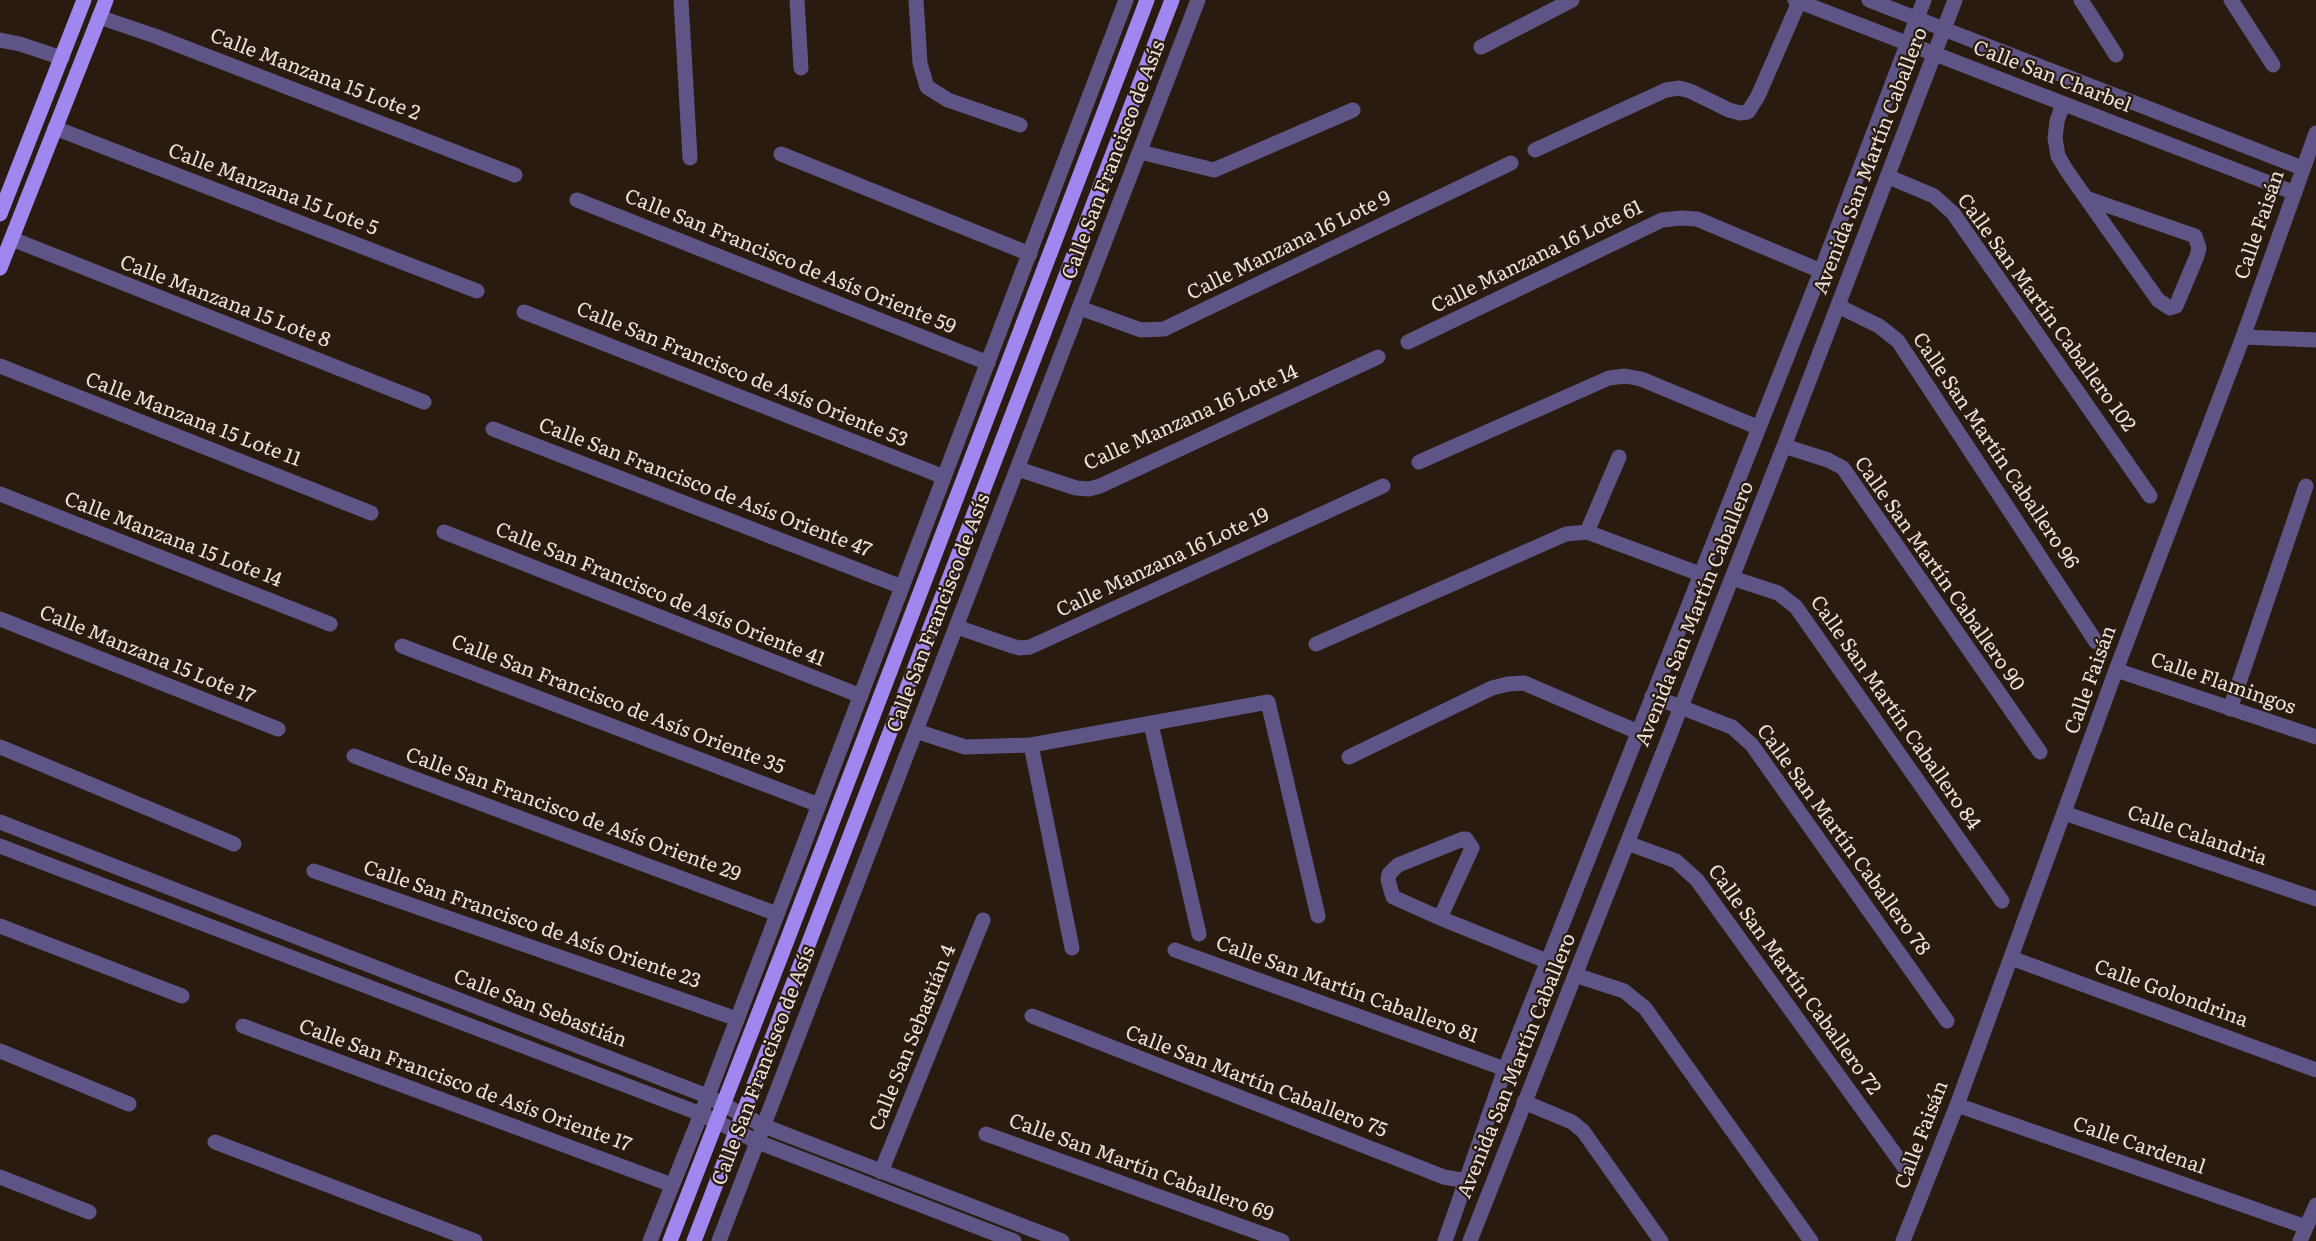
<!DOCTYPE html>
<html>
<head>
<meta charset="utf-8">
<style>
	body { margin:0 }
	canvas { display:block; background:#291b10 }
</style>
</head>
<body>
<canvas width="2316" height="1241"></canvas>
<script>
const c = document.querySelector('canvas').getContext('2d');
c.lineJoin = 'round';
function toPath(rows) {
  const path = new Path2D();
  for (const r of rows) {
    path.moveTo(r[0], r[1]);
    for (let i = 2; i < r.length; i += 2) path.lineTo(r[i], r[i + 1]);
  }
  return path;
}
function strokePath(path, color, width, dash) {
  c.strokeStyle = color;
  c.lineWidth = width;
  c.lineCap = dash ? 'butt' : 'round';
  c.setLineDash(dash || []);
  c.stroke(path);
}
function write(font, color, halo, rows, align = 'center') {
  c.font = font + ' Literata,serif';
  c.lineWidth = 4.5;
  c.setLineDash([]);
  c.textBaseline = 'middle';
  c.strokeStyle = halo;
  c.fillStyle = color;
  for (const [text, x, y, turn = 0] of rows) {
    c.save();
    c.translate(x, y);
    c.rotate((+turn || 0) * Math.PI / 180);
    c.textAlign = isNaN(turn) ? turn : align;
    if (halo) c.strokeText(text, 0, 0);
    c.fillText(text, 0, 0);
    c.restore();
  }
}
strokePath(toPath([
	[681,0,690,158],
	[797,0,801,68],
	[916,0,920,63,927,87,948,100,1020,125],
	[1795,0,2295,193],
	[1869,0,2302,168],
	[2081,0,2116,55],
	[2231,0,2273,65],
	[99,17,155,36,515,175],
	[0,40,20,44,62,58],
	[1481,47,1572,0],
	[2063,104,2057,121,2055,138,2058,156,2067,171,2086,198,2158,300,2170,308,2176,306,2197,256,2199,248,2195,236,2086,198],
	[55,128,477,291],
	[1535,150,1666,90,1679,88,1690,91,1729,110,1740,113,1748,112,1758,96,1799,2],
	[1140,152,1214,170,1353,110],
	[781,154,1030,254],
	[1889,177,1934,196,1953,213,2150,496],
	[577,200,988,363],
	[12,239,424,402],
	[1838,306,1879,326,1898,341,2096,642],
	[1080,308,1141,330,1164,329,1511,163],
	[524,312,944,477],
	[2243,337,2316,340],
	[1408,342,1662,220,1681,218,1697,219,1821,271],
	[0,366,371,513],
	[493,429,902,587],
	[1784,446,1828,460,1843,468,2040,752],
	[1419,462,1609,378,1625,376,1641,379,1757,427],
	[1018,469,1076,488,1089,489,1100,486,1378,357],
	[0,494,330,624],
	[444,532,861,696],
	[1587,532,1619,457],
	[1732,578,1778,593,1796,607,2002,901],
	[0,619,278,729],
	[957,627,1012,646,1020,648,1030,647,1383,486],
	[1316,644,1566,534,1587,532,1700,574],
	[402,646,819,805],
	[2116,670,2316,737],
	[1652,696,1732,727,1752,745,1947,1021],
	[2230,709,2306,486],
	[1151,724,1199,934],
	[916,731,965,747,1031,745,1268,702,1318,916],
	[1031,745,1072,948],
	[0,747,234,844],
	[354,756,777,914],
	[1349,757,1492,688,1508,684,1524,683,1638,732],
	[2064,813,2316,899],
	[0,822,707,1096,764,1126,1062,1241],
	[1627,843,1676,861,1697,880,1905,1168],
	[0,846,701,1114,758,1142,1014,1241],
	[314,871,737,1019],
	[1440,918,1472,848,1466,839,1463,839,1398,865,1389,874,1388,880,1393,897,1440,918,1549,962],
	[0,926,182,996],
	[1175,950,1505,1069],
	[2011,958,2316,1070],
	[1575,975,1624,991,1645,1008,1811,1241],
	[1032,1016,1444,1177,1467,1181],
	[243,1026,672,1185],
	[0,1051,129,1104],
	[1524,1102,1572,1122,1583,1131,1661,1241],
	[1957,1105,2306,1227],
	[986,1134,1282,1241],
	[215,1142,475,1241],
	[881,1172,983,920],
	[0,1177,89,1212],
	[650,1241,701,1114,1126,0],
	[719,1241,1198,0],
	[1445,1241,1505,1069,1821,271,1924,0],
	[1470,1241,1784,446,1955,0],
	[1903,1241,1957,1105,2116,670,2243,337,2316,133],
	[2300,1241,2316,1205]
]), '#5e5485', 15);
strokePath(toPath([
	[0,214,84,0],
	[0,268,106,0],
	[670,1241,786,943,1147,0],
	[694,1241,1172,0]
]), '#9f87ef', 15);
write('20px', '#eae1d9', '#291b10', [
	["Calle Manzana 15 Lote 2",315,75,21],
	["Calle San Charbel",2052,77,21],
	["Calle San Francisco de Asís",1114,160,-69],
	["Avenida San Martín Caballero",1871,161,-69],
	["Calle Manzana 15 Lote 5",273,190,21],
	["Calle Faisán",2260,225,-71],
	["Calle Manzana 16 Lote 9",1289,246,-26],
	["Calle Manzana 16 Lote 61",1537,257,-26],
	["Calle San Francisco de Asís Oriente 59",790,262,22],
	["Calle Manzana 15 Lote 8",225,302,21],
	["Calle San Martín Caballero 102",2046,313,54],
	["Calle San Francisco de Asís Oriente 53",742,375,22],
	["Calle Manzana 16 Lote 14",1191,418,-24],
	["Calle Manzana 15 Lote 11",193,420,21],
	["Calle San Martín Caballero 96",1995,451,56],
	["Calle San Francisco de Asís Oriente 47",705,488,21],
	["Calle Manzana 15 Lote 14",173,540,21],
	["Calle Manzana 16 Lote 19",1163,563,-25],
	["Calle San Martín Caballero 90",1939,574,55],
	["Calle San Francisco de Asís Oriente 41",660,595,22],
	["Calle San Francisco de Asís",939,613,-69],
	["Avenida San Martín Caballero",1695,614,-68],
	["Calle Manzana 15 Lote 17",147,655,22],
	["Calle Faisán",2091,680,-70],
	["Calle Flamingos",2223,684,19],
	["Calle San Francisco de Asís Oriente 35",618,705,21],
	["Calle San Martín Caballero 84",1895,713,55],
	["Calle San Francisco de Asís Oriente 29",573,815,20],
	["Calle Calandria",2197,836,19],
	["Calle San Martín Caballero 78",1843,840,54],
	["Calle San Francisco de Asís Oriente 23",532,925,19],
	["Calle San Martín Caballero 72",1794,980,54],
	["Calle San Martín Caballero 81",1347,990,20],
	["Calle Golondrina",2171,994,20],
	["Calle San Sebastián",540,1009,21],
	["Calle San Sebastián 4",913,1038,-68],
	["Calle San Francisco de Asís",764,1066,-69],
	["Avenida San Martín Caballero",1517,1066,-68],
	["Calle San Martín Caballero 75",1256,1082,21],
	["Calle San Francisco de Asís Oriente 17",465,1086,20],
	["Calle Faisán",1922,1135,-69],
	["Calle Cardenal",2139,1146,19],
	["Calle San Martín Caballero 69",1141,1168,20]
]);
</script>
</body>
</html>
